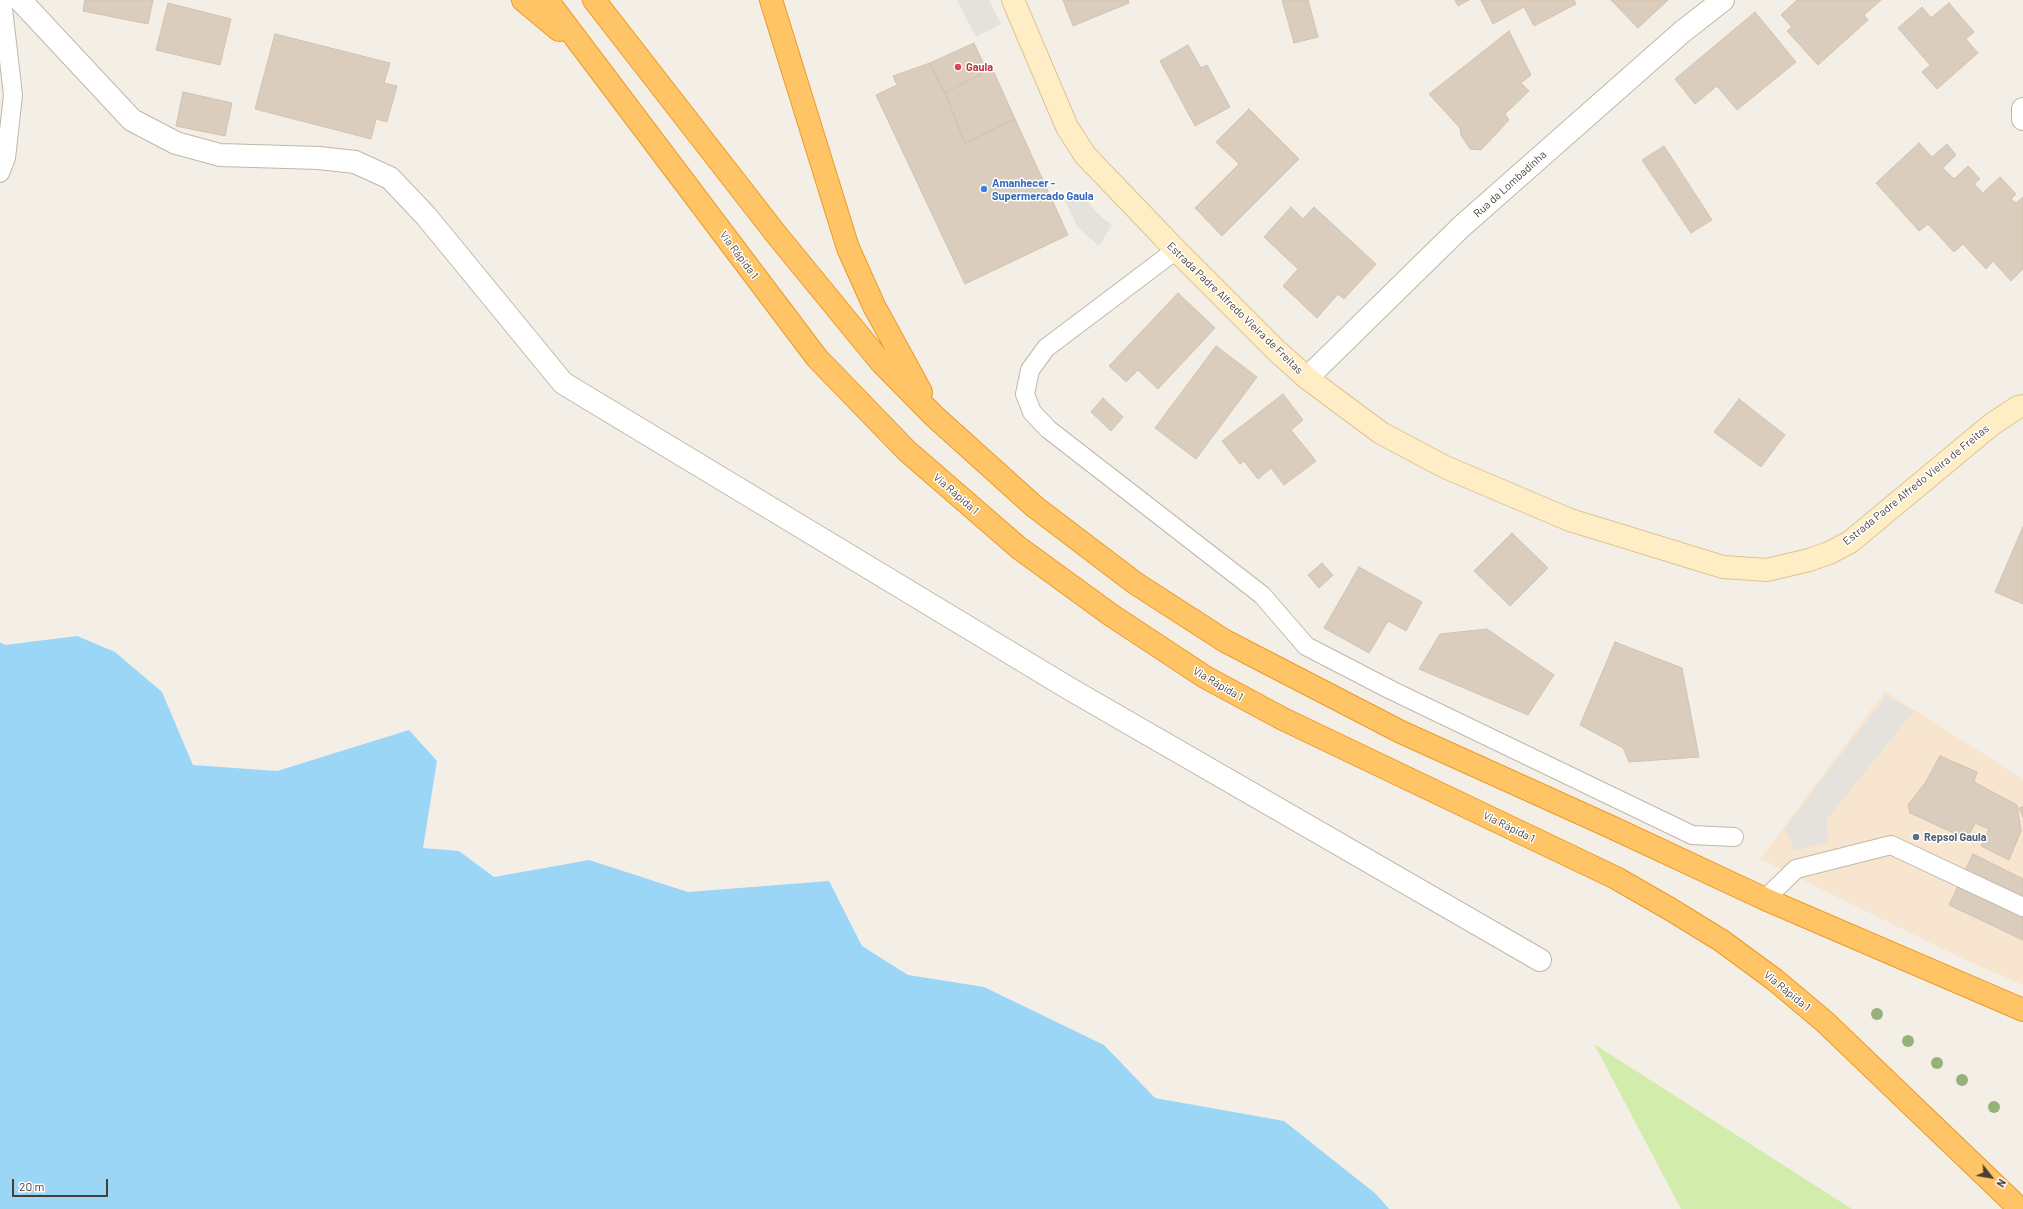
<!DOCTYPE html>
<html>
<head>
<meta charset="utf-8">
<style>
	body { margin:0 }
	#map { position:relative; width:2023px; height:1209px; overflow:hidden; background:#f4efe6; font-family:Barlow,sans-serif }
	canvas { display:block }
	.north { position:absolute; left:1971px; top:1157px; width:40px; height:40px; -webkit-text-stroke:3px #fff; paint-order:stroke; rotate:121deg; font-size:11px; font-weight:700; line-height:16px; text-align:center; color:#483f34 }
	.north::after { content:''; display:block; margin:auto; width:14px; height:18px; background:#483f34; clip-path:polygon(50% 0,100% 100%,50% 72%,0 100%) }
	.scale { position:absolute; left:12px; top:1179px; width:96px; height:18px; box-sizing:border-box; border:2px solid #483f34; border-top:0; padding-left:5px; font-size:12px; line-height:14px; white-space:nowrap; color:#483f34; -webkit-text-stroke:3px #fff; paint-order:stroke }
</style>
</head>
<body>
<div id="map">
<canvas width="2023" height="1209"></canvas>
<div class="north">N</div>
<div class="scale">20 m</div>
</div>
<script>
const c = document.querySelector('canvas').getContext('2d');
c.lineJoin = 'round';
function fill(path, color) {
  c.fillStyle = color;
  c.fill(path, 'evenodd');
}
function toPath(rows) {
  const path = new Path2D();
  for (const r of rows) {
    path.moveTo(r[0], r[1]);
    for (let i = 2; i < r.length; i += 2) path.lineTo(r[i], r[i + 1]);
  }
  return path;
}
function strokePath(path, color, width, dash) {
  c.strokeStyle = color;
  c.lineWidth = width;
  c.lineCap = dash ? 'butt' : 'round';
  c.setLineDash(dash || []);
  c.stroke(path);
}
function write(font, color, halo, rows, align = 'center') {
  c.font = font + ' Barlow,sans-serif';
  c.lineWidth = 3;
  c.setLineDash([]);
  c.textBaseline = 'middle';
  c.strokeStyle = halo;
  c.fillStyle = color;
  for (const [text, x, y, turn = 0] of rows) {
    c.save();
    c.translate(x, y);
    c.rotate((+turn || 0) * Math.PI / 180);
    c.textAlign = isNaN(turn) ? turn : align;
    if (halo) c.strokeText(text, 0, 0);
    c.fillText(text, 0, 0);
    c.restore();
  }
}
fill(toPath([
	[1885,691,2023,779,2023,985,1963,959,1760,859]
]), '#f8e5cf');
fill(toPath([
	[1594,1044,1852,1209,1681,1209]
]), '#d2edab');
fill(toPath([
	[957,0,989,0,1001,24,976,37],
	[1080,192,1097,213,1112,225,1099,246,1078,228,1065,201],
	[1886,696,1914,711,1826,820,1829,841,1795,851,1785,828]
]), '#e5e2de');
fill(toPath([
	[77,636,115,652,162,692,193,765,277,771,409,730,437,761,423,848,459,851,494,877,589,860,688,892,829,881,862,946,908,975,984,987,1104,1045,1155,1098,1284,1121,1376,1194,1389,1209,0,1209,0,642,5,645]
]), '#9cd6f7');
const building = toPath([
	[85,0,153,0,148,24,83,11,85,0],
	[1063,0,1128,0,1129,3,1073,26,1063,0],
	[1282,0,1308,0,1318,37,1294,43,1282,0],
	[1455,0,1469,0,1458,6,1455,0],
	[1481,0,1574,0,1576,4,1534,26,1524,7,1493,24,1481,0],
	[1611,0,1668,0,1638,28,1611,0],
	[1797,0,1881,0,1864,15,1868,20,1818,65,1787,31,1792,27,1781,15,1797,0],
	[168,3,231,19,220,65,156,50,168,3],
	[1949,3,1974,32,1966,39,1978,53,1937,89,1922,72,1930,65,1898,28,1922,7,1931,18,1949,3],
	[1755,12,1796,62,1737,110,1717,86,1695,104,1675,79,1755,12],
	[1509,31,1531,75,1521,83,1529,91,1505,114,1509,120,1481,150,1470,149,1461,135,1460,128,1429,94,1509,31],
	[275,34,390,63,384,83,397,86,387,122,376,119,371,139,255,109,275,34],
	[974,43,987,71,945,93,930,63,974,43],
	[1188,45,1201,68,1207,65,1230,107,1195,126,1160,61,1188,45],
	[930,63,945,93,965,143,1015,119,1068,235,965,284,876,95,897,85,893,76,930,63],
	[992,68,1015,119,965,143,945,93,992,68],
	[183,92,232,103,225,136,176,126,183,92],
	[1249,109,1299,159,1222,236,1195,208,1239,164,1216,142,1249,109],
	[1919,143,1932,157,1947,144,1956,155,1943,168,1954,179,1968,166,1980,179,1974,184,1983,193,2000,177,2016,194,2011,199,2016,203,2023,197,2023,269,2011,281,1993,261,1986,269,1963,244,1954,252,1928,224,1919,231,1876,183,1919,143],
	[1664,146,1712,220,1691,233,1642,160,1664,146],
	[1291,207,1303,219,1314,207,1376,264,1344,299,1338,294,1317,318,1283,286,1298,269,1264,237,1291,207],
	[1178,293,1215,328,1158,389,1138,370,1126,382,1109,366,1178,293],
	[1216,346,1257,377,1196,459,1155,428,1216,346],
	[1283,394,1303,420,1291,430,1316,461,1284,485,1271,468,1258,479,1244,461,1240,464,1222,441,1283,394],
	[1103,398,1123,417,1111,431,1091,412,1103,398],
	[1739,399,1785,435,1761,467,1714,432,1739,399],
	[2023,527,2023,604,1995,592,2023,527],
	[1512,533,1548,568,1510,606,1474,571,1512,533],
	[1322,563,1333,575,1319,588,1308,575,1322,563],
	[1359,567,1422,602,1406,631,1388,621,1369,653,1324,628,1359,567],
	[1487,629,1554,675,1528,715,1419,669,1440,634,1487,629],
	[1615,642,1682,668,1699,757,1629,762,1623,748,1580,725,1615,642],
	[1940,756,1977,772,1974,782,2017,805,2021,831,2009,860,1981,846,1989,829,1975,823,1967,839,1910,813,1908,805,1925,783,1940,756],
	[2023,807,2023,817,2019,808,2023,807],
	[1973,854,2023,879,2023,940,1949,905,1973,854]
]);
fill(building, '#dacdbd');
strokePath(building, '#d3c2ad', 1);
const lane = toPath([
	[0,173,6,158,13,95,2,0],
	[1176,250,1046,348,1030,370,1025,394,1032,412,1048,429,1262,595,1306,646,1391,690,1692,835,1734,837],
	[1765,899,1796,869,1891,845,2023,907]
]);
const street = toPath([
	[20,0,132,120,176,143,220,155,319,158,355,162,390,178,426,216,563,383,1070,689,1540,960],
	[2023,109,2023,119],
	[1307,378,1461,227,1682,32,1723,0]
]);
const secondary = toPath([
	[1013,0,1067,127,1085,155,1176,250,1277,351,1307,378,1381,433,1445,467,1570,520,1723,567,1767,570,1809,560,1829,553,1850,542,1991,425,2018,407,2023,406]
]);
const highway = toPath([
	[523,0,559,30],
	[547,0,817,358,907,451,1019,548,1111,615,1205,677,1283,719,1616,878,1670,909,1722,941,1775,980,1825,1022,2020,1209],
	[594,0,776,234,880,361,934,416,1035,507,1135,583,1225,641,1401,732,1611,827,1765,899,2023,1010],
	[771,0,848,248,874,306,921,392]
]);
strokePath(lane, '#c1b7a7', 20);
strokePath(street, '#c1b7a7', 24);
strokePath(secondary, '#dcc493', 24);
strokePath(highway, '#ec9a28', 24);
strokePath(lane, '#fff', 18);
strokePath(street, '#fff', 22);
strokePath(secondary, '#ffeec5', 22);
strokePath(highway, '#ffc466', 22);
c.fillStyle = '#96b17a';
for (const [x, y] of [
	[1877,1014],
	[1908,1041],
	[1937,1063],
	[1962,1080],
	[1994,1107]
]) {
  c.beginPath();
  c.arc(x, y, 6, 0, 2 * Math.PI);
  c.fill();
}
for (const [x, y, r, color] of [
	[958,67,4,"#e0444e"],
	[984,189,4,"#3f7fe0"],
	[1916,837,4,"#5c6f8a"]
]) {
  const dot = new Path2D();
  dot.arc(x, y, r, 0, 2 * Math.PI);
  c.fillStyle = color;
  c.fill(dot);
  strokePath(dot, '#fff', 1.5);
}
write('bold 11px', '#be3a42', '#fff', [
	["Gaula",966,67]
], 'left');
write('bold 11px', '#366cbe', '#fff', [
	["Amanhecer -",992,183],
	["Supermercado Gaula",992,196]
], 'left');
write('11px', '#483f34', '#fff', [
	["Rua da Lombadinha",1510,184,-42],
	["Via Rápida 1",739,255,53],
	["Estrada Padre Alfredo Vieira de Freitas",1235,308,44],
	["Estrada Padre Alfredo Vieira de Freitas",1916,485,-39],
	["Via Rápida 1",956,494,41],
	["Via Rápida 1",1218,684,30],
	["Via Rápida 1",1509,827,26],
	["Via Rápida 1",1787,991,39]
]);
write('bold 11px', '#4e5e75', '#fff', [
	["Repsol Gaula",1924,837]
], 'left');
</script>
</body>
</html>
